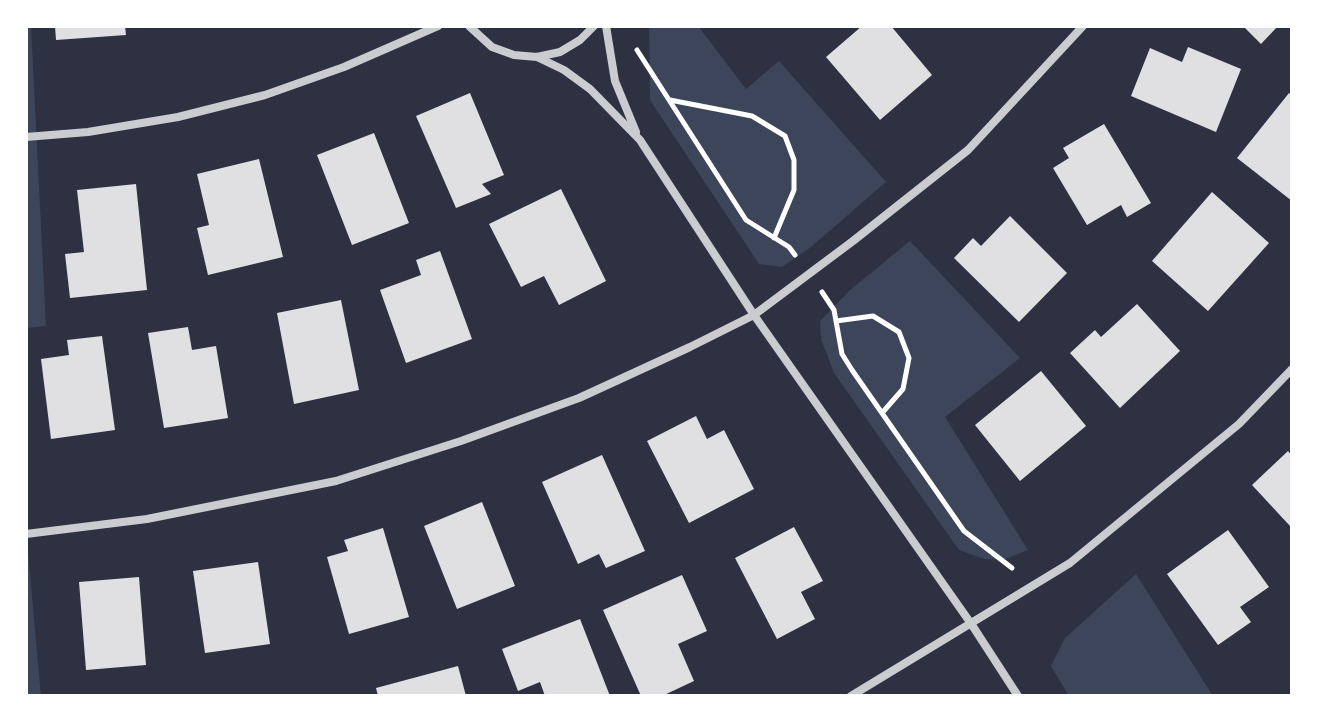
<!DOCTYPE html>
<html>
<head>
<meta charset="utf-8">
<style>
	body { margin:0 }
	#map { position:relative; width:1318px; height:722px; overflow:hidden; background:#2d3142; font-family:Manrope,sans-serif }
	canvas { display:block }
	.frame { position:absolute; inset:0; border:28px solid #fff; pointer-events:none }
</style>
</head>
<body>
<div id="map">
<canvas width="1318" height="722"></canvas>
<div class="frame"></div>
</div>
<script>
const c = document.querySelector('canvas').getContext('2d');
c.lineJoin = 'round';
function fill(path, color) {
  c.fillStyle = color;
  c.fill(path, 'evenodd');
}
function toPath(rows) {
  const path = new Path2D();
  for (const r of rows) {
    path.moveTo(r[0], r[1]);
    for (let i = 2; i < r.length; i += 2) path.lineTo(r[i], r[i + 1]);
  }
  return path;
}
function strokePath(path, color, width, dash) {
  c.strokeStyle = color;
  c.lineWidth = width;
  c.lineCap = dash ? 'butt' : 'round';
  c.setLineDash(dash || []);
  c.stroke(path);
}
fill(toPath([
	[26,26,31,26,46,326,26,328],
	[649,26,698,26,746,89,779,61,886,182,811,247,782,267,759,264,650,100],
	[910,241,1020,358,945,417,1028,550,1003,560,984,559,959,550,834,373,821,339,820,321,850,290],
	[26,529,41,696,26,696],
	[1136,574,1213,696,1069,696,1051,666,1065,638]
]), '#3c4559');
fill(toPath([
	[55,26,125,26,126,35,56,40],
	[862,26,891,26,932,75,880,120,826,57],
	[1243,26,1278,26,1261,44],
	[1188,47,1241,69,1216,132,1131,96,1150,48,1182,62],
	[470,93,504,175,482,184,491,194,456,208,416,116],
	[1289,93,1292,95,1292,201,1237,158],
	[1104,124,1151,203,1127,217,1121,205,1087,225,1053,168,1069,158,1063,148],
	[374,133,409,223,352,245,317,155],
	[259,159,283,257,208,275,197,228,209,225,197,174],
	[136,184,147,290,70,298,65,254,84,252,77,190],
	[561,189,606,281,559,305,544,276,521,287,489,224],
	[1212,192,1269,243,1208,311,1152,261],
	[1010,216,1067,273,1019,322,954,258,973,238,981,246],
	[440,251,472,339,406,363,380,290,421,275,416,260],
	[341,300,359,390,294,404,277,313],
	[1137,304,1180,351,1120,408,1070,353,1095,330,1101,337],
	[188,327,192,350,216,346,228,418,164,428,148,333],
	[102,336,115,430,51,439,41,359,69,355,67,340],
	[1041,371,1086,426,1020,481,975,425],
	[696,416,707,439,724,430,754,489,689,523,647,441],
	[1288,451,1292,456,1292,524,1290,526,1252,485],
	[602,455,645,551,606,568,599,554,578,564,542,482],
	[482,502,515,586,457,609,424,526],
	[794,527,823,581,801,592,815,619,777,639,735,558],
	[383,528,409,617,349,634,327,557,348,551,344,540],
	[1228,530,1269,587,1240,607,1251,622,1218,645,1167,574],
	[258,562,270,644,205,653,193,571],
	[682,575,707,631,678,644,694,681,662,696,641,696,603,610],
	[139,577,146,665,86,670,79,582],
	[580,619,610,696,545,696,540,682,518,691,502,649],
	[458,666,466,696,378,696,376,688]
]), '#e0e0e3');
strokePath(toPath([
	[637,50,746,220,789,247,795,255],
	[670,100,752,116,785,136,794,160,794,190,774,238],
	[822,292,834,310,842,354,852,370,964,531,1012,568],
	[836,321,873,316,899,332,909,358,903,389,882,413]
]), '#fff', 5);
strokePath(toPath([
	[469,26,492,47,514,55,537,57,560,52,580,40,594,26],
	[606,26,615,81,636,132],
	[537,57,564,70,590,89,640,140,754,315,972,625,1018,696],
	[26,137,88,132,178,117,265,95,344,67,438,26],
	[26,534,147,519,336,481,461,441,579,398,690,347,754,315,853,241,968,150,1083,26],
	[851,696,1070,563,1239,424,1292,369]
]), '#caccd0', 8);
</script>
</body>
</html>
